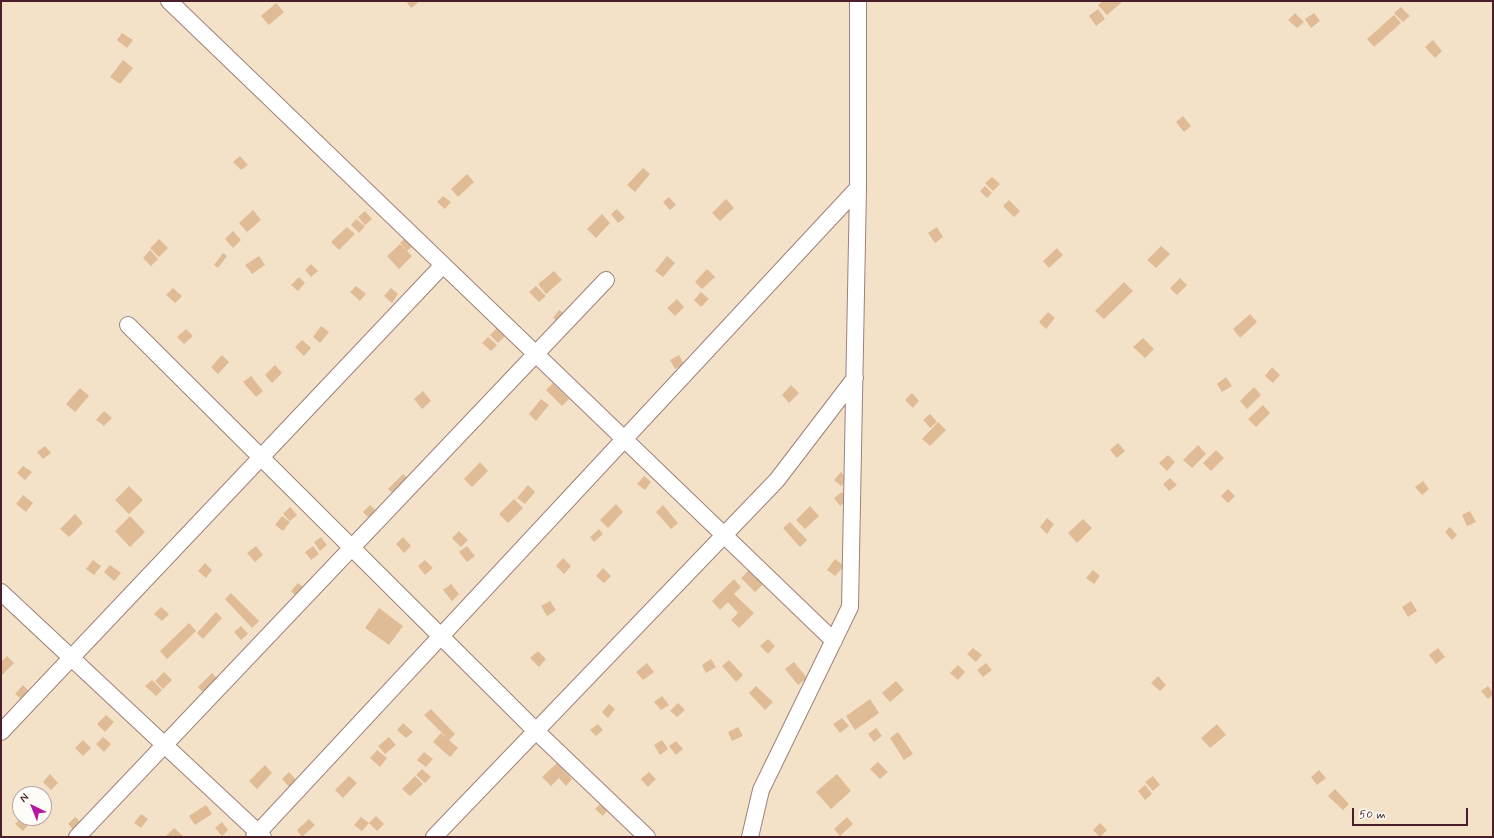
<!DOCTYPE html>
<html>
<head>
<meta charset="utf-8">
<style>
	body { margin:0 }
	#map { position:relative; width:1494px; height:838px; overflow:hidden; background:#f4e2c8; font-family:Mynerve,sans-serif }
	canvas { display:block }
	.frame { position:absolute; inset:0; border:2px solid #4a1f2b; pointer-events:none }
	.north { position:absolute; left:12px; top:786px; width:40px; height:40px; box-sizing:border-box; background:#fdfcf7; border:1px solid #b5a4a5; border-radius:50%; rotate:317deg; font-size:11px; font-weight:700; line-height:16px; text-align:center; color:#4a1f2b }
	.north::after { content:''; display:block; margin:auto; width:14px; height:18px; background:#b5179e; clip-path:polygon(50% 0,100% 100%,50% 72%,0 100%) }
	.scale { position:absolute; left:1352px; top:808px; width:116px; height:18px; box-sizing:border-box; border:2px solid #4a1f2b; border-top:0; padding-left:5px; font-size:12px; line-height:14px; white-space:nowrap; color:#4a1f2b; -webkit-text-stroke:3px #fdfcf7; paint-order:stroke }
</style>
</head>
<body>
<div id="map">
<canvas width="1494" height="838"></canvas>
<div class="frame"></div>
<div class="north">N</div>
<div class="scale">50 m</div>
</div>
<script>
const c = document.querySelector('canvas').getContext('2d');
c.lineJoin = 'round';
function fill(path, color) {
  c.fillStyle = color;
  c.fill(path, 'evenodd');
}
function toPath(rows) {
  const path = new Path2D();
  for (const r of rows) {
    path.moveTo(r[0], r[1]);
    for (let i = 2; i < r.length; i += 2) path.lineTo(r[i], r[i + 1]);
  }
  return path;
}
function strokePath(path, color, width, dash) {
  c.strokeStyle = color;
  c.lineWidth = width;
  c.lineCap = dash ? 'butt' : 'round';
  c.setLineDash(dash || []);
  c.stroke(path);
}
fill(toPath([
	[406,1,420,1,411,8],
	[1103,1,1121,1,1122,2,1107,15,1098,5],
	[276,3,284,12,269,25,261,16],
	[1401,7,1410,16,1403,22,1394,13],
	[1098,9,1105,19,1096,26,1089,16],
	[1295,13,1304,22,1297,28,1288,20],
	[1314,13,1320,21,1311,28,1305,19],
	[1394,15,1401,23,1374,47,1367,39],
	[122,33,133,40,127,48,117,40],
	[1433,40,1442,51,1435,58,1425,47],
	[123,60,133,68,120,84,110,77],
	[1183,116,1191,126,1184,132,1176,122],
	[240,156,248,165,241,170,233,162],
	[643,168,650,174,635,192,627,185],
	[467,174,474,182,458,197,451,189],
	[992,177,1000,184,993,191,985,183],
	[985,186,992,193,987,198,980,191],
	[443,196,451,202,445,209,437,202],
	[669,197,676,205,670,210,663,202],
	[726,199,734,208,720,221,712,213],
	[1009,200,1020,211,1014,217,1003,206],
	[617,209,625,218,618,223,611,214],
	[253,210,261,220,247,232,239,223],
	[365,211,372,219,365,225,358,217],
	[602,214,610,223,596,238,587,229],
	[356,219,365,226,359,233,351,225],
	[347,227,355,234,339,250,331,242],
	[937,227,943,237,935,243,928,233],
	[233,231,241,240,233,248,225,239],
	[407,236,414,245,407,251,400,243],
	[159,239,168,248,159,257,150,248],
	[400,244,412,256,399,269,387,256],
	[1161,246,1170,254,1156,268,1147,260],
	[1057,248,1063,255,1049,268,1043,261],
	[150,250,158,259,151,266,143,258],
	[223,253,227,256,218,268,214,265],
	[259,256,265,265,252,274,245,265],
	[667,256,675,263,663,277,655,271],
	[311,264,318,271,311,277,305,270],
	[707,269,715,277,702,289,695,282],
	[554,271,562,280,546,294,538,284],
	[299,277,305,283,298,291,291,285],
	[1180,278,1187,285,1177,295,1170,288],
	[1124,282,1133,291,1104,319,1095,311],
	[356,286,366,294,360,301,350,292],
	[536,286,546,296,539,302,529,292],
	[173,288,182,296,175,303,166,295],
	[391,288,398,294,392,303,384,296],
	[701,292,709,299,701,307,694,300],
	[677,299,684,307,675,316,667,308],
	[559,310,567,315,561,324,553,318],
	[1048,312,1055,318,1046,329,1039,322],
	[1250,314,1257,322,1240,338,1233,329],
	[321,326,329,332,320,343,313,337],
	[497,328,505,336,498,343,490,335],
	[186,329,193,336,184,344,177,337],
	[488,337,497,345,491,351,482,343],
	[1143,338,1154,349,1145,358,1133,347],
	[302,340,311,348,304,356,295,347],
	[222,355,229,362,218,374,211,367],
	[679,355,684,364,675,369,670,360],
	[275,365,282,373,272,383,265,375],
	[1272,367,1280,375,1273,383,1265,376],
	[251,376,263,391,256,397,243,382],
	[1226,377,1232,386,1222,392,1217,384],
	[553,383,569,399,562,406,546,390],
	[791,385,799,393,789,403,782,395],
	[1254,387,1261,395,1247,409,1240,401],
	[80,388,89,396,75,412,66,404],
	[423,391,431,401,422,409,414,399],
	[912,393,919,401,913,408,905,400],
	[541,399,549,405,536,421,529,414],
	[1263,405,1270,413,1256,427,1248,419],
	[104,411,112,418,104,426,96,420],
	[930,414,937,422,930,428,923,420],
	[938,422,946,430,930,446,922,439],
	[1118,443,1125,451,1117,458,1110,450],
	[1198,445,1206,454,1192,468,1183,460],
	[45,446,51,453,43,459,37,452],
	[1216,450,1224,458,1211,471,1203,463],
	[1168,455,1175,462,1167,471,1159,463],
	[480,462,488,471,472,487,464,479],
	[23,466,32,472,25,480,17,473],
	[841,472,848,479,841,486,834,480],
	[403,474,411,481,396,496,388,489],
	[644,476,651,482,645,490,637,484],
	[1170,478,1177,485,1169,491,1163,484],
	[1423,481,1429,489,1422,495,1415,487],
	[528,485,535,492,525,504,517,498],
	[129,486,143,500,129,514,115,500],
	[1228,489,1235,496,1228,503,1221,496],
	[842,492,848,500,840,506,834,498],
	[23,495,33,503,26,512,16,504],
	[514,499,523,508,508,523,499,514],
	[616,504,623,512,608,528,600,520],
	[370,505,379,513,372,521,363,512],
	[663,505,678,523,671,529,656,512],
	[810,506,819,516,805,529,796,520],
	[290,507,297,515,290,521,283,514],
	[1470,511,1476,522,1467,526,1462,515],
	[75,514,83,523,69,537,60,529],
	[130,516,145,532,130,547,115,531],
	[282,516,290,522,283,531,275,525],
	[1047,518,1054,524,1047,534,1040,527],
	[1083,519,1092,528,1077,543,1068,533],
	[790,522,807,540,800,547,783,528],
	[1450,527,1457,535,1452,540,1445,532],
	[599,529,603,534,594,542,590,537],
	[459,531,468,540,461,547,452,538],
	[321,537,327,545,320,551,314,542],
	[403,537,411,546,404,553,396,544],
	[256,546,263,555,255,562,247,553],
	[313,546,319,554,311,560,305,552],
	[467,546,475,556,467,562,459,552],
	[563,558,571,566,564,574,556,566],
	[835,559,844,566,835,576,827,570],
	[93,560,101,566,94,575,86,569],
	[425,560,433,568,425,575,418,566],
	[205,563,212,570,206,578,198,571],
	[110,565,121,573,114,581,104,572],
	[754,565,768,579,755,592,741,578],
	[603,568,611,576,604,583,596,576],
	[1093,570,1100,576,1094,584,1086,578],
	[734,579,741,587,734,594,754,613,739,628,731,620,738,613,728,602,720,610,712,601],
	[298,583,307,590,299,599,291,591],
	[451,584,459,594,452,601,443,590],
	[231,593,259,621,252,628,225,599],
	[550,601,556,610,547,616,541,606],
	[1411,601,1417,611,1408,617,1402,607],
	[161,607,169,614,162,621,154,614],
	[379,608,403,626,389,645,365,628],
	[216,612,222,618,203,639,197,633],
	[189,623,196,631,167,659,160,651],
	[241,626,248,634,241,640,234,632],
	[768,639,775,646,768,654,760,646],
	[973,648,982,655,976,662,967,654],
	[1438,648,1445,657,1436,664,1429,655],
	[538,651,546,659,539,667,530,658],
	[7,656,14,663,1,676,1,662],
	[711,659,716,667,706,673,702,665],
	[729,660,743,675,736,682,722,666],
	[794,662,807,678,798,685,785,669],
	[647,663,654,672,643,680,636,672],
	[986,663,992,670,983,677,977,670],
	[958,665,965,672,958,680,950,673],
	[164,672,172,680,163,689,155,681],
	[212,673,219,680,205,694,198,687],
	[1158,676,1166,685,1160,691,1151,683],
	[152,680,162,690,156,696,145,686],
	[896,681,904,690,890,702,882,693],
	[23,685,31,693,24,701,15,694],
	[756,686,773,702,765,710,749,693],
	[1488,686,1493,693,1493,695,1488,699,1481,691],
	[662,696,669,705,661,710,654,702],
	[870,699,879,713,855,730,846,716],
	[678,703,685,710,677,717,670,711],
	[609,704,615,709,608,718,602,712],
	[431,709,455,734,449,740,458,748,450,757,433,742,441,733,448,739,424,715],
	[106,715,114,722,105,732,97,724],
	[842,718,849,726,840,733,833,724],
	[403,723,413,732,406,738,397,730],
	[598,724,603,730,596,736,590,730],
	[1217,724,1226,735,1210,748,1201,738],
	[738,727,743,736,732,741,728,732],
	[876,728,882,736,874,742,868,734],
	[898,732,913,754,904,760,890,738],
	[103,737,111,744,104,752,96,744],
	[389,737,396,745,385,754,378,746],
	[83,740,91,748,83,756,75,748],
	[662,740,668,749,660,755,654,745],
	[676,741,683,749,676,755,669,746],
	[377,750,387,758,380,767,370,758],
	[424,752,433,759,426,767,417,760],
	[878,762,888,772,880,779,870,769],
	[557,763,572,779,566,786,559,778,551,786,542,777],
	[265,765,272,773,257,789,249,781],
	[422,769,431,777,425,783,416,775],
	[1319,770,1326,778,1317,785,1311,777],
	[289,772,298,782,291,789,282,779],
	[649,772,656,779,648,787,641,779],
	[50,774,58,783,51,790,43,782],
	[837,774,851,791,831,809,816,792],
	[349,776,357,783,343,798,335,790],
	[415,776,423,784,410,796,402,789],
	[1153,776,1160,785,1153,791,1145,782],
	[1145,785,1152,794,1145,800,1138,791],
	[1335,789,1349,804,1343,810,1328,796],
	[602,802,609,808,603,816,595,809],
	[206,805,212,814,195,825,189,816],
	[141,814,148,819,141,828,134,823],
	[376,816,384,824,377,831,369,823],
	[75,817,83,824,76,832,68,824],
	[361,817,369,823,362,831,354,825],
	[847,817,853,824,840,836,834,829],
	[21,818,24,818,30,823,23,831,15,824],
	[309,819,315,825,302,837,297,830],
	[222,822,228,830,222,836,215,828],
	[1100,823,1107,830,1100,837,1093,830],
	[174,828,183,836,181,837,165,837]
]), '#dfbc96');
const minor = toPath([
	[169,1,834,641],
	[128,325,536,731,647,837],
	[1,592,263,837],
	[1,732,443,265],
	[77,837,606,280],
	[254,837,858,188],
	[434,837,777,480,855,378],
	[750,837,761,790,850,607,858,188,858,1]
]);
strokePath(minor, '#9f807a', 18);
strokePath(minor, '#fff', 16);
</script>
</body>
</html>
